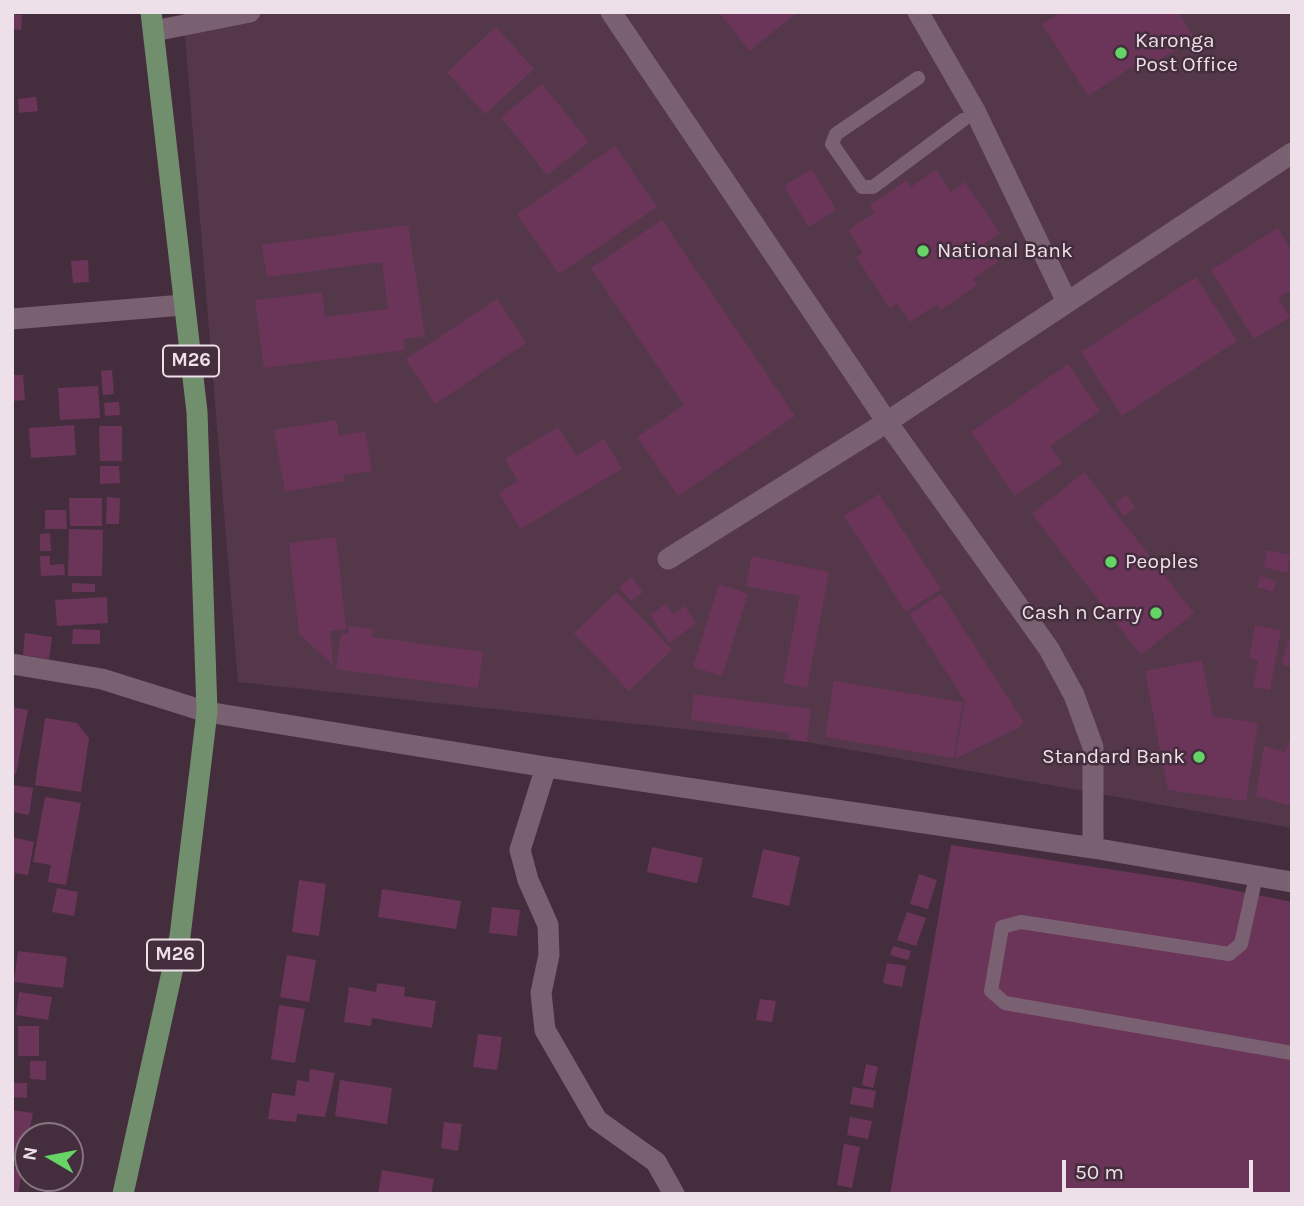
<!DOCTYPE html>
<html>
<head>
<meta charset="utf-8">
<style>
	body { margin:0 }
	#map { position:relative; width:1304px; height:1206px; overflow:hidden; background:#442e3d; font-family:Karla,sans-serif }
	canvas { display:block }
	.frame { position:absolute; inset:0; border:14px solid #eee0e9; pointer-events:none }
	.north { position:absolute; left:14px; top:1122px; width:70px; height:70px; box-sizing:border-box; background:#442e3d; border:2px solid #887582; border-radius:50%; rotate:280deg; font-size:19px; font-weight:700; line-height:28px; text-align:center; color:#eee0e9 }
	.north::after { content:''; display:block; margin:auto; width:24px; height:32px; background:#66d466; clip-path:polygon(50% 0,100% 100%,50% 72%,0 100%) }
	.scale { position:absolute; left:1062px; top:1160px; width:191px; height:32px; box-sizing:border-box; border:4px solid #eee0e9; border-top:0; padding-left:9px; font-size:21px; line-height:24px; white-space:nowrap; color:#eee0e9; -webkit-text-stroke:5px #442e3d; paint-order:stroke }
</style>
</head>
<body>
<div id="map">
<canvas width="1304" height="1206"></canvas>
<div class="frame"></div>
<div class="north">N</div>
<div class="scale">50 m</div>
</div>
<script>
const c = document.querySelector('canvas').getContext('2d');
c.lineJoin = 'round';
function fill(path, color) {
  c.fillStyle = color;
  c.fill(path, 'evenodd');
}
function toPath(rows) {
  const path = new Path2D();
  for (const r of rows) {
    path.moveTo(r[0], r[1]);
    for (let i = 2; i < r.length; i += 2) path.lineTo(r[i], r[i + 1]);
  }
  return path;
}
function strokePath(path, color, width, dash) {
  c.strokeStyle = color;
  c.lineWidth = width;
  c.lineCap = dash ? 'butt' : 'round';
  c.setLineDash(dash || []);
  c.stroke(path);
}
function write(font, color, halo, rows, align = 'center') {
  c.font = font + ' Karla,sans-serif';
  c.lineWidth = 5;
  c.setLineDash([]);
  c.textBaseline = 'middle';
  c.strokeStyle = halo;
  c.fillStyle = color;
  for (const [text, x, y, turn = 0] of rows) {
    c.save();
    c.translate(x, y);
    c.rotate((+turn || 0) * Math.PI / 180);
    c.textAlign = isNaN(turn) ? turn : align;
    if (halo) c.strokeText(text, 0, 0);
    c.fillText(text, 0, 0);
    c.restore();
  }
}
fill(toPath([
	[183,12,1292,12,1292,828,807,742,238,682]
]), '#54384a');
fill(toPath([
	[719,12,798,12,749,51],
	[1061,12,1178,12,1194,38,1152,65,1147,57,1088,96,1042,24],
	[12,14,22,15,21,30,12,29],
	[496,27,534,69,485,114,447,72],
	[542,84,589,142,547,175,501,117],
	[36,97,38,111,19,113,18,99],
	[615,146,657,207,559,274,517,214],
	[812,169,836,210,809,227,784,186],
	[936,170,951,192,965,182,1000,233,985,243,998,262,973,279,977,285,941,310,937,304,910,322,897,303,890,308,856,257,863,253,848,230,875,212,870,205,907,180,911,187],
	[662,220,795,416,678,496,637,437,684,405,591,268],
	[408,225,425,336,403,339,405,350,264,368,255,300,322,292,325,317,388,309,382,262,267,277,262,245],
	[1278,228,1292,251,1292,289,1278,298,1290,317,1254,339,1211,270],
	[88,260,89,282,73,283,71,261],
	[1196,277,1237,341,1122,416,1081,352],
	[497,299,526,343,435,404,406,359],
	[1068,364,1100,411,1050,446,1062,463,1015,496,971,432],
	[112,370,114,394,103,395,101,371],
	[12,375,23,375,25,400,12,401],
	[98,386,100,418,60,420,58,388],
	[119,402,120,415,105,416,104,403],
	[336,420,339,436,365,431,372,471,344,475,344,481,285,492,274,430],
	[74,425,76,455,31,458,29,428],
	[99,426,122,426,122,461,100,461],
	[558,427,576,456,604,439,622,469,520,529,499,493,518,481,505,459],
	[100,466,119,466,120,483,100,484],
	[1084,472,1194,613,1141,655,1032,514],
	[879,494,941,589,906,612,844,516],
	[1126,495,1135,508,1124,516,1115,503],
	[107,497,120,498,119,524,106,524],
	[69,498,102,498,102,526,70,526],
	[45,510,66,510,67,529,45,529],
	[69,529,103,530,102,576,68,576],
	[50,533,51,551,40,551,40,534],
	[336,537,346,629,330,631,333,665,299,634,289,543],
	[1267,550,1290,555,1287,573,1264,567],
	[40,556,50,556,50,565,64,564,65,575,41,576],
	[752,556,829,572,807,688,783,683,800,596,746,586],
	[1260,576,1276,581,1273,592,1257,587],
	[631,577,643,592,631,601,619,587],
	[72,583,95,584,95,592,72,592],
	[719,584,748,594,722,676,693,667],
	[617,592,672,650,629,691,574,633],
	[941,594,1023,721,1020,727,955,759,965,701,909,614],
	[107,597,108,623,57,626,55,600],
	[666,604,673,614,685,606,696,623,669,643,650,615],
	[1255,625,1281,630,1270,690,1253,687,1258,660,1249,658],
	[349,626,373,629,371,637,483,652,478,688,336,669,341,633,348,634],
	[73,629,100,630,100,644,72,644],
	[25,633,52,637,49,659,23,655],
	[1289,639,1292,639,1292,667,1282,664],
	[1202,660,1213,716,1258,723,1246,801,1168,790,1145,671],
	[834,681,963,702,954,758,825,737],
	[694,694,811,709,807,742,789,739,789,733,691,720],
	[12,707,28,710,16,774,12,774],
	[45,718,77,723,89,738,81,792,35,785],
	[1291,734,1292,734,1292,806,1256,796,1264,746,1286,752],
	[12,785,33,788,29,815,12,812],
	[45,797,81,803,66,885,48,882,51,865,33,862],
	[12,837,34,842,28,875,15,873,14,881],
	[951,845,1193,882,1292,902,1292,1194,890,1194],
	[652,847,703,858,697,883,647,872],
	[763,849,800,857,789,906,752,897],
	[919,874,937,880,928,909,910,904],
	[299,880,326,884,319,936,292,932],
	[57,888,78,892,74,916,52,912],
	[382,889,461,901,456,929,378,917],
	[492,907,520,910,517,936,489,933],
	[907,912,926,918,916,946,897,940],
	[893,946,911,951,908,960,890,955],
	[18,951,67,957,63,988,14,982],
	[287,955,316,960,309,1002,280,997],
	[887,963,906,966,902,987,883,983],
	[377,983,405,987,404,996,436,1001,432,1028,372,1018,371,1026,344,1022,349,987,376,992],
	[19,992,52,997,48,1020,16,1015],
	[760,999,776,1001,772,1022,756,1020],
	[279,1005,305,1009,295,1063,271,1059],
	[18,1026,39,1026,39,1056,18,1056],
	[478,1034,502,1037,497,1070,473,1067],
	[30,1061,46,1061,46,1080,30,1079],
	[866,1064,878,1067,873,1088,862,1085],
	[310,1069,335,1073,325,1117,297,1114,296,1122,268,1119,272,1093,295,1096,297,1080,309,1082],
	[340,1080,392,1088,387,1124,335,1116],
	[14,1083,27,1083,27,1098,14,1097],
	[853,1087,876,1091,873,1108,850,1104],
	[12,1110,33,1113,24,1158,12,1156],
	[850,1117,872,1121,868,1139,847,1135],
	[444,1122,462,1124,458,1151,441,1148],
	[844,1144,860,1147,852,1188,837,1185],
	[12,1168,22,1170,18,1194,12,1194],
	[382,1170,434,1179,431,1194,378,1194]
]), '#6b355a');
strokePath(toPath([
	[918,78,836,134,832,144,862,187,873,187,963,120],
	[1256,876,1241,944,1229,954,1021,922,1002,927,991,991,1005,1003,1292,1053]
]), '#7a6171', 14);
strokePath(toPath([
	[611,12,887,422,1049,649,1074,695,1093,747,1093,848],
	[918,12,975,111,1066,300],
	[154,31,250,12],
	[12,319,183,305],
	[668,559,887,422,1292,153],
	[12,664,102,679,207,712,546,767,1093,848,1292,882],
	[546,767,520,850,528,880,548,925,549,955,541,993,545,1030,597,1120,656,1162,674,1194]
]), '#7a6171', 21);
strokePath(toPath([
	[123,1194,180,936,207,712,197,412,151,12]
]), '#728f6d', 21);
for (const [x, y, r, color] of [
	[1121,53,7,"#66d466"],
	[923,251,7,"#66d466"],
	[1111,562,7,"#66d466"],
	[1156,613,7,"#66d466"],
	[1199,757,7,"#66d466"]
]) {
  const dot = new Path2D();
  dot.arc(x, y, r, 0, 2 * Math.PI);
  c.fillStyle = color;
  c.fill(dot);
  strokePath(dot, '#442e3d', 2.5);
}
for (const [x, y, w] of [
	[191,361,56],
	[175,955,56]
]) {
  const box = new Path2D();
  box.roundRect(x - w / 2, y - 15.5, w, 31, 5);
  c.fillStyle = '#442e3d';
  c.fill(box);
  strokePath(box, '#eee0e9', 2);
}
write('bold 19px', '#eee0e9', null, [
	["M26",191,361],
	["M26",175,955]
]);
write('21px', '#eee0e9', '#442e3d', [
	["Karonga",1135,41],
	["Post Office",1135,65],
	["National Bank",937,251],
	["Peoples",1125,562],
	["Cash n Carry",1142,613,"right"],
	["Standard Bank",1185,757,"right"]
], 'left');
</script>
</body>
</html>
